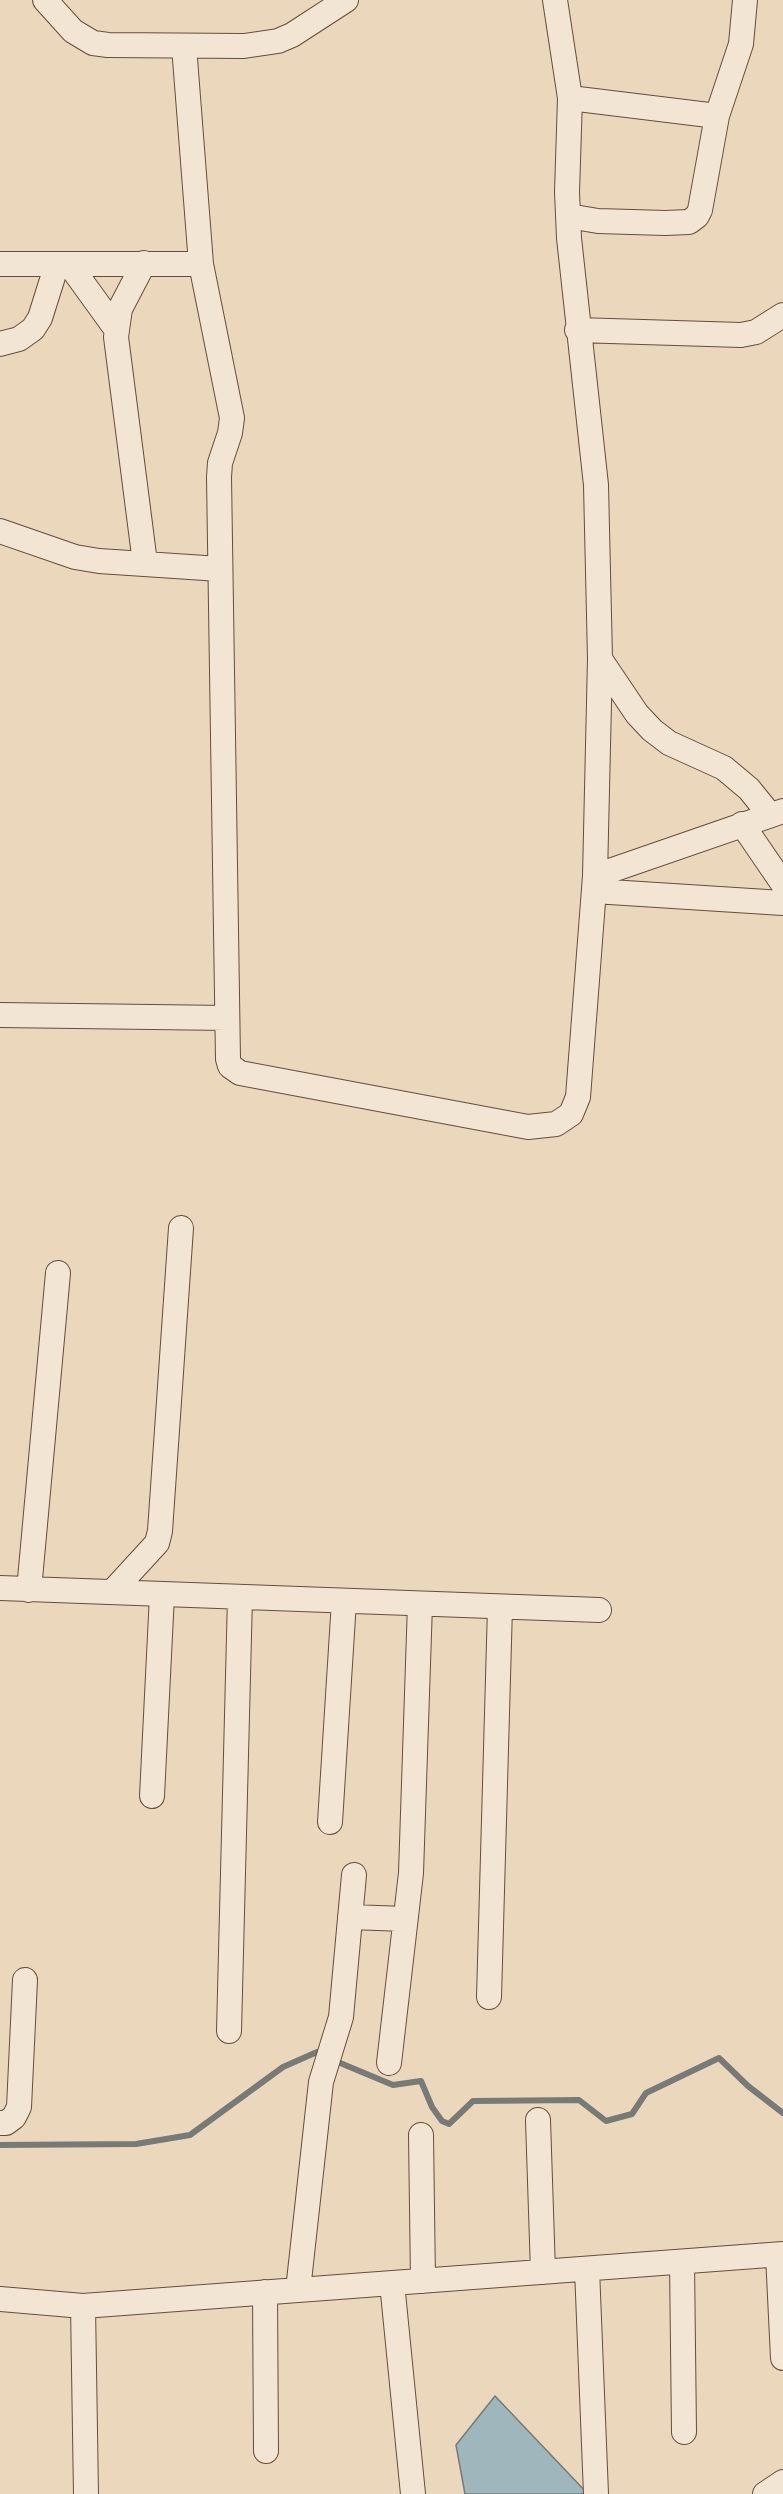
<!DOCTYPE html>
<html>
<head>
<meta charset="utf-8">
<style>
	body { margin:0 }
	canvas { display:block; background:#ebd7bb }
</style>
</head>
<body>
<canvas width="783" height="2494"></canvas>
<script>
const c = document.querySelector('canvas').getContext('2d');
c.lineJoin = 'round';
function fill(path, color) {
  c.fillStyle = color;
  c.fill(path, 'evenodd');
}
function toPath(rows) {
  const path = new Path2D();
  for (const r of rows) {
    path.moveTo(r[0], r[1]);
    for (let i = 2; i < r.length; i += 2) path.lineTo(r[i], r[i + 1]);
  }
  return path;
}
function strokePath(path, color, width, dash) {
  c.strokeStyle = color;
  c.lineWidth = width;
  c.lineCap = dash ? 'butt' : 'round';
  c.setLineDash(dash || []);
  c.stroke(path);
}
const water = toPath([
	[495,2396,588,2494,465,2494,456,2445,495,2396]
]);
fill(water, '#9fb6bc');
strokePath(water, '#777a77', 1.5);
strokePath(toPath([
	[333,2060,393,2085,421,2081,432,2107,442,2121,449,2124,473,2101,579,2100,606,2121,632,2114,646,2093,719,2058,748,2086,783,2113],
	[0,2145,136,2144,190,2135,283,2067,317,2052,324,2055]
]), '#777a77', 6);
const street = toPath([
	[45,0,73,31,93,43,108,45,244,46,278,41,292,35,346,0],
	[184,46,201,264,232,418,230,433,220,463,219,477,228,1059,230,1066,240,1073,528,1127,556,1124,571,1114,578,1097,595,876,600,659,596,485,569,238,567,192,570,98,555,0],
	[570,98,717,116],
	[568,216,598,221,665,223,689,222,697,216,700,210,717,116,741,44,745,0],
	[144,263,120,309,116,337,145,563],
	[0,264,201,264],
	[69,264,116,329],
	[577,330,741,335,756,332,783,315],
	[0,344,19,339,33,329,40,318,57,264],
	[0,531,75,557,99,561,220,569],
	[600,659,637,714,652,730,669,743,724,768,749,789,770,815],
	[742,824,783,884],
	[595,876,783,811],
	[594,891,783,903],
	[0,1015,227,1018],
	[0,1588,599,1610],
	[29,1590,58,1273],
	[112,1592,157,1543,160,1531,181,1228],
	[152,1796,162,1595],
	[330,1822,344,1601],
	[350,1917,405,1919],
	[489,1997,500,1607],
	[229,2031,240,1597],
	[389,2063,411,1873,420,1604],
	[538,2120,543,2272],
	[0,2123,6,2123,14,2117,19,2107,25,1980],
	[421,2135,423,2281],
	[778,2255,783,2358],
	[682,2262,684,2432],
	[587,2269,596,2494],
	[392,2283,413,2494],
	[298,2290,321,2082,341,2017,354,1875],
	[265,2292,266,2451],
	[0,2299,83,2306,783,2254],
	[83,2306,86,2494],
	[765,2494,783,2482]
]);
strokePath(street, '#674d3b', 26);
strokePath(street, '#f2e5d3', 24);
</script>
</body>
</html>
